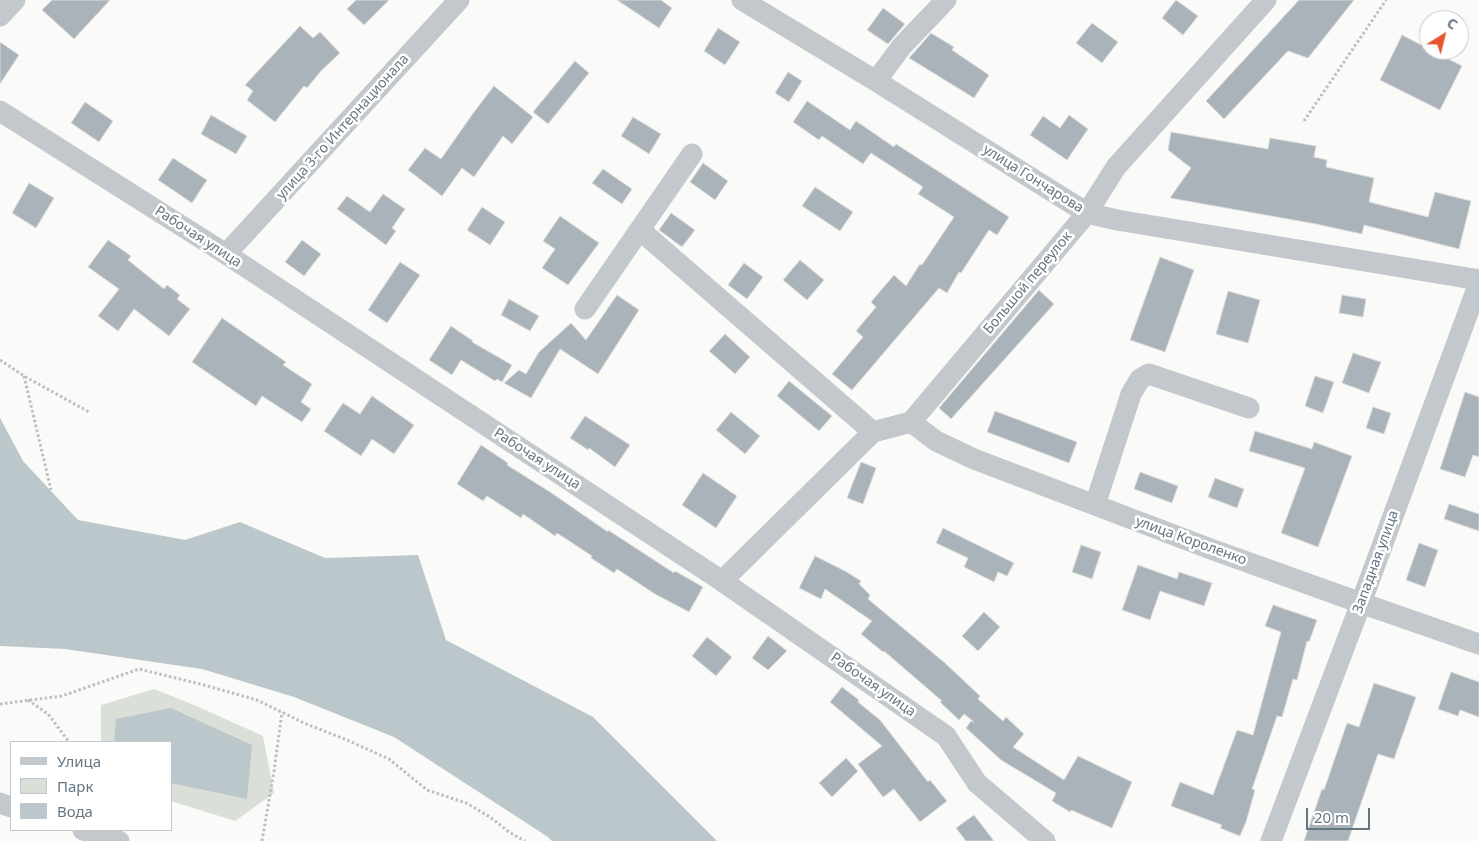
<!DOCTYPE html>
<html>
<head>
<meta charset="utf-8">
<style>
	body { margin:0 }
	#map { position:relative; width:1479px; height:841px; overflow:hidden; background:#fafaf8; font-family:"Noto Sans",sans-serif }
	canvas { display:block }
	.legend { position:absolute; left:10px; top:741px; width:162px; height:90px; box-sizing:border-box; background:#fff; border:1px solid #c1c8cd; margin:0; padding:6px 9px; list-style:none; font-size:15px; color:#657683 }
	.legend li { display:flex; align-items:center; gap:10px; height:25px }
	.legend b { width:25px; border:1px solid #c1c8cd }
	.north { position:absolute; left:1419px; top:10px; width:50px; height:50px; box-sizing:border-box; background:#fff; border:1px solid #c1c8cd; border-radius:50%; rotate:36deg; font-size:14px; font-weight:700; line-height:20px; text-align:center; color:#657683 }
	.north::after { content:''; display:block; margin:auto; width:18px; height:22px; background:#e4572e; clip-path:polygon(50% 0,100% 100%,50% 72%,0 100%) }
	.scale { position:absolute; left:1306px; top:808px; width:64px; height:22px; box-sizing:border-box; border:2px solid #657683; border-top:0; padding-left:6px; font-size:15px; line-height:18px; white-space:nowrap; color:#657683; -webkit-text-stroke:4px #fff; paint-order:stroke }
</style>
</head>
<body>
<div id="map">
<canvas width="1479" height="841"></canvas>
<ul class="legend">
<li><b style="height:6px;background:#c3c8cc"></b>Улица</li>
<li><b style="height:14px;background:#dadfd7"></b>Парк</li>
<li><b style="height:14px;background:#bbc7cb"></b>Вода</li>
</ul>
<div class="north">С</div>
<div class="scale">20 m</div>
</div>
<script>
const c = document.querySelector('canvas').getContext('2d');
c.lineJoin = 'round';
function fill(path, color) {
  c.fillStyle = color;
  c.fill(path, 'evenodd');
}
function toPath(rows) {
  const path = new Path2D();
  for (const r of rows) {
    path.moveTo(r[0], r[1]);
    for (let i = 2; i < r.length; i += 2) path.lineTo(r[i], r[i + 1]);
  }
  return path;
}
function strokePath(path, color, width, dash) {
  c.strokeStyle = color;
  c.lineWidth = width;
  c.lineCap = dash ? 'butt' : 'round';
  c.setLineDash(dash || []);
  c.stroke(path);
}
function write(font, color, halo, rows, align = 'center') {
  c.font = font + ' "Noto Sans",sans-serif';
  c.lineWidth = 5;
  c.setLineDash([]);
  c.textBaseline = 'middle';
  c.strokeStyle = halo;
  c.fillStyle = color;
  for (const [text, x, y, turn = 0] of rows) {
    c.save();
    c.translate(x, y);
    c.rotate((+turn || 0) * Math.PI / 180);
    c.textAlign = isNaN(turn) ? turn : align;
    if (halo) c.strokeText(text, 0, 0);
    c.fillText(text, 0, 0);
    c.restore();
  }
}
fill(toPath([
	[154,689,199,707,263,736,274,793,235,821,171,801,171,742,101,742,101,705]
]), '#dadfd7');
fill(toPath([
	[0,418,23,461,78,520,185,540,240,522,325,558,418,555,446,640,593,717,717,841,552,841,548,837,394,737,294,697,202,669,65,649,0,646],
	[171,708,252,745,247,799,171,783,171,742,114,742,116,719]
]), '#bbc7cb');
const building = toPath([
	[52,0,110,0,74,39,42,10,52,0],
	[356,0,389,0,364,25,347,9,356,0],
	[617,0,661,0,672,8,659,28,617,0],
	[1176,0,1198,16,1183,35,1162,18,1176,0],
	[1299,0,1354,0,1308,58,1288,51,1224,119,1206,101,1299,0],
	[883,8,905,24,888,44,867,30,883,8],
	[1092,23,1118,42,1102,63,1076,43,1092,23],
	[300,26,313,38,320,32,340,53,321,71,307,88,304,86,275,122,247,100,253,91,245,85,300,26],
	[718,28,740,42,725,65,704,51,718,28],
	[931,33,954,47,952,50,989,75,974,98,909,58,931,33],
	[1402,35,1462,66,1440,110,1380,80,1402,35],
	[0,42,19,55,0,84,0,42],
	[575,61,589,73,548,124,533,112,575,61],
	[788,72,802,81,789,102,775,93,788,72],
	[494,86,533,117,512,144,503,136,474,177,462,168,442,196,408,170,425,148,441,159,474,112,494,86],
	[807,101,850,130,856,121,894,147,896,144,1009,217,997,235,989,230,961,273,959,272,947,293,939,288,852,390,832,374,863,337,856,331,876,307,871,302,894,275,906,286,920,264,922,265,954,217,918,194,923,187,871,153,863,164,822,136,819,140,793,122,807,101],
	[85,102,113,121,99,142,71,123,85,102],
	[211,115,247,136,236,154,201,134,211,115],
	[1069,115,1088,129,1067,160,1030,135,1043,116,1060,128,1069,115],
	[633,117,661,134,649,154,621,136,633,117],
	[1171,132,1268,149,1270,138,1316,146,1314,157,1327,160,1326,167,1374,178,1369,202,1428,217,1435,192,1471,201,1459,249,1364,225,1362,234,1316,224,1170,198,1191,168,1168,150,1171,132],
	[173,158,207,180,192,203,158,180,173,158],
	[703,163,728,181,715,200,690,182,703,163],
	[603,169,632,189,622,204,592,183,603,169],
	[29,183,54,198,36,228,12,213,29,183],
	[815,187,853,212,840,231,802,206,815,187],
	[383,194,405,209,392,228,396,231,386,245,337,209,347,196,370,212,383,194],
	[482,207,505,222,490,245,467,230,482,207],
	[671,213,695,230,682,247,659,230,671,213],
	[560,216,599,243,568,285,542,268,555,249,543,241,560,216],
	[108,240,131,256,128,260,164,289,167,285,180,295,177,299,190,309,169,336,134,309,118,331,98,316,119,289,88,267,108,240],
	[302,240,321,254,304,276,285,262,302,240],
	[1160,257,1194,270,1165,352,1130,340,1160,257],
	[800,260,824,280,807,300,783,280,800,260],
	[400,262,420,275,387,323,368,310,400,262],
	[744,263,763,277,747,299,728,285,744,263],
	[1039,290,1054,304,951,419,939,408,1039,290],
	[1228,291,1260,300,1248,343,1216,334,1228,291],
	[617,295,639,310,598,374,560,349,531,398,504,383,519,370,526,374,539,352,571,323,586,340,617,295],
	[1342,295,1366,299,1363,317,1339,313,1342,295],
	[509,299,539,316,530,331,501,315,509,299],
	[222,318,286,362,283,365,312,384,301,402,311,409,302,422,262,396,256,406,192,362,222,318],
	[451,326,473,341,472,342,512,365,502,382,497,379,495,381,461,360,452,375,429,360,451,326],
	[725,334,750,357,735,374,709,351,725,334],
	[1353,353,1381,362,1369,393,1342,383,1353,353],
	[1315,376,1334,382,1323,413,1305,406,1315,376],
	[789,381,832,416,819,431,777,396,789,381],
	[1465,392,1479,397,1479,457,1473,455,1465,477,1440,469,1465,392],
	[372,396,414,425,394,454,372,439,361,456,324,431,343,403,360,414,372,396],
	[1373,407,1391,413,1384,434,1366,428,1373,407],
	[995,411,1077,442,1069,463,987,432,995,411],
	[731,412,760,436,745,454,716,430,731,412],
	[585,416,630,445,615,467,589,448,588,450,570,438,585,416],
	[1255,431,1312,449,1314,442,1352,456,1318,547,1281,533,1305,468,1249,451,1255,431],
	[481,445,508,463,507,465,550,492,608,532,608,530,674,573,675,571,703,587,689,612,655,594,617,569,614,573,591,558,592,556,557,533,555,536,523,514,521,518,487,496,483,501,457,484,481,445],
	[861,462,876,468,863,504,847,498,861,462],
	[1140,472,1178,486,1172,503,1134,489,1140,472],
	[703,473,737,496,716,528,682,505,703,473],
	[1215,478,1244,489,1237,508,1208,497,1215,478],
	[1449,504,1479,514,1479,531,1444,519,1449,504],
	[943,528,1014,563,1007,576,998,572,994,582,964,567,968,558,936,543,943,528],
	[1419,543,1438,550,1425,587,1406,580,1419,543],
	[1081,545,1101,552,1092,579,1072,572,1081,545],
	[815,556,845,571,861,581,859,584,870,595,868,599,945,663,980,696,978,699,1003,721,1006,717,1024,734,1013,747,1064,780,1078,756,1132,782,1112,828,1071,810,1070,812,1052,801,1056,793,1001,760,966,728,971,721,974,722,964,714,959,720,940,702,942,701,884,651,883,652,861,634,872,621,825,589,821,599,799,588,815,556],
	[1138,565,1177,579,1179,572,1212,583,1204,606,1160,591,1150,620,1122,610,1138,565],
	[1273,605,1317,620,1309,642,1307,641,1297,680,1293,679,1282,717,1277,716,1252,789,1255,790,1246,822,1240,836,1220,828,1222,825,1171,806,1180,782,1213,795,1237,730,1253,735,1281,632,1265,626,1273,605],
	[984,612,1000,627,978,651,962,636,984,612],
	[768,636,787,651,768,670,752,658,768,636],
	[707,637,732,657,716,676,692,656,707,637],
	[1451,672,1479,682,1479,717,1460,710,1458,716,1438,709,1451,672],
	[1374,683,1416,697,1394,759,1378,754,1348,841,1304,841,1322,789,1324,790,1347,723,1359,727,1374,683],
	[842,687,859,700,858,702,880,720,928,782,930,780,947,801,920,822,894,789,883,797,858,764,882,746,830,702,842,687],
	[846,758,858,771,832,797,819,783,846,758],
	[974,815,994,841,966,841,956,828,974,815]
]);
fill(building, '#aab3b9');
strokePath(building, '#dcdcda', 1);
strokePath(toPath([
	[1304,121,1386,0],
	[0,360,24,376,89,412],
	[24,376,51,490],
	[28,700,48,714,69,742],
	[0,704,62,696,139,669,204,685,257,700,304,723,347,740,389,759,427,790,466,803,490,817,509,832,525,841],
	[262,841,274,771,282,712]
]), '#bbbfc2', 3, [2.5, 2.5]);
strokePath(toPath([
	[742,0,876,81,1087,213,1117,220,1479,280],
	[0,16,15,0],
	[876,81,902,46,946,0],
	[0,111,226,254,722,581,946,736,977,783,1045,841],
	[640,230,873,432],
	[226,254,459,0],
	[585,309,692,154],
	[911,422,936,441,974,459,1208,548,1361,603,1479,644],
	[1095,505,1131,394,1140,379,1149,374,1249,408],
	[722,581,873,432,911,422,1087,213,1116,167,1266,0],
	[0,803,11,807],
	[83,830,119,841],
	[1271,841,1361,603,1479,283]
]), '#c3c8cc', 21);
write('14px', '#657683', '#fff', [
	["улица 3-го Интернационала",343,127,-48],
	["улица Гончарова",1033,179,32],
	["Рабочая улица",198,237,33],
	["Большой переулок",1028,283,-50],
	["Рабочая улица",537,459,33],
	["улица Короленко",1191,541,20],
	["Западная улица",1376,562,-70],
	["Рабочая улица",873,685,35]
]);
</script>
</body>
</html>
